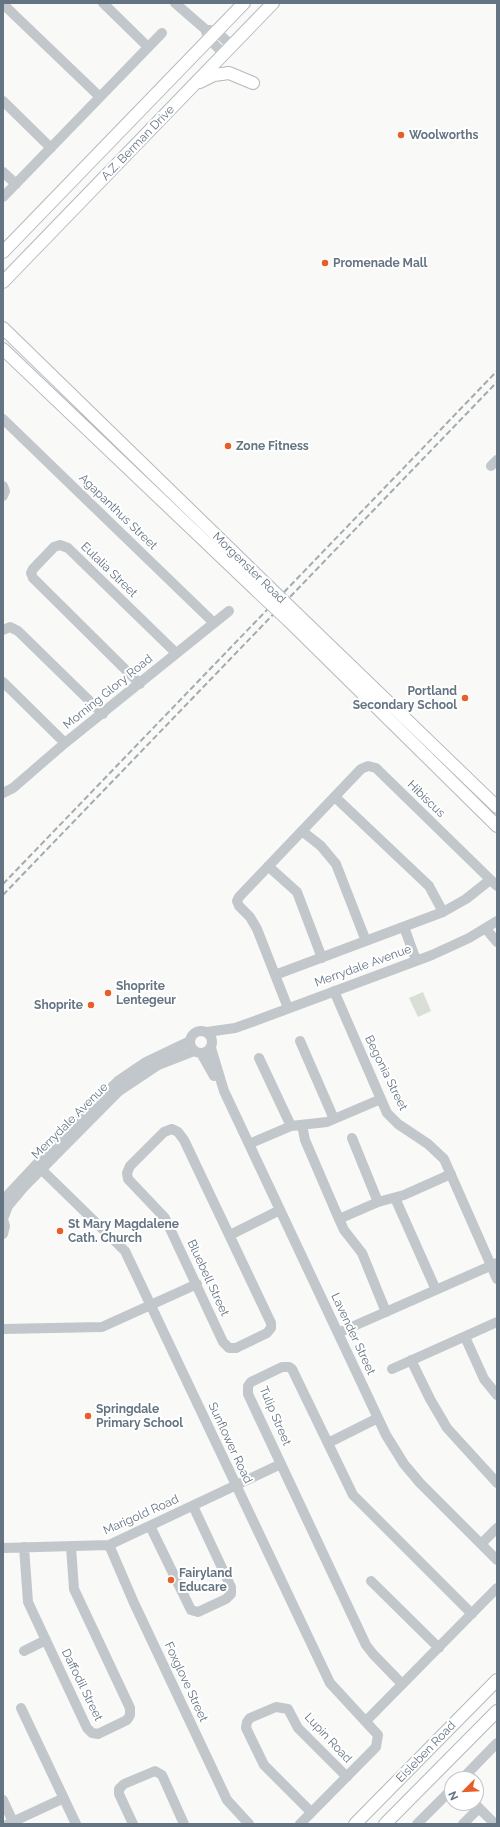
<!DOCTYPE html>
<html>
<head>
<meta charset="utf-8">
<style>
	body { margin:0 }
	#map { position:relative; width:500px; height:1827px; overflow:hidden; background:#f9f9f7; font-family:Raleway,sans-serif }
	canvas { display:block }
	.frame { position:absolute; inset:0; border:4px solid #647483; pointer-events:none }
	.north { position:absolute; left:444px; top:1771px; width:40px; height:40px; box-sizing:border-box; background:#fff; border:1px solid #c1c7cd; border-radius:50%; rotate:246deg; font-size:11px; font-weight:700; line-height:16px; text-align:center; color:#647483 }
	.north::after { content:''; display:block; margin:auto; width:14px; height:18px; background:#e65e2a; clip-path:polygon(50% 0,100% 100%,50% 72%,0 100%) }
</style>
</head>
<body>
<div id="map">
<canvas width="500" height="1827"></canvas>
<div class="frame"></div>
<div class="north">N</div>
</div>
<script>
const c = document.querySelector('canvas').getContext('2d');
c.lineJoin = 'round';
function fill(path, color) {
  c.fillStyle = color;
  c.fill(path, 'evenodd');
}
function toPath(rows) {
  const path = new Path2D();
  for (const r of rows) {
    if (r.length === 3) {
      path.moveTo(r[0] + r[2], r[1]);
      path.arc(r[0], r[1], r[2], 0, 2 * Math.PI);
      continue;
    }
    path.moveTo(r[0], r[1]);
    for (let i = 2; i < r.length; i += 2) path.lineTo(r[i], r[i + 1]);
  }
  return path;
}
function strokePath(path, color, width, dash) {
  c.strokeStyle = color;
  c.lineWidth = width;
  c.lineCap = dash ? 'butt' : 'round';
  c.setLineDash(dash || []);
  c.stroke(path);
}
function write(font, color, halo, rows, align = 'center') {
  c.font = font + ' Raleway,sans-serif';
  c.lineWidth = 4;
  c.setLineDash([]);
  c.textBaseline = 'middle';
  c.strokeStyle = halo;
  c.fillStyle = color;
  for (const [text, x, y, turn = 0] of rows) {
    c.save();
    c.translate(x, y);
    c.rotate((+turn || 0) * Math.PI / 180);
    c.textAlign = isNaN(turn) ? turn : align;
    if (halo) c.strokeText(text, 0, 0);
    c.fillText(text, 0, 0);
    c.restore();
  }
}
fill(toPath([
	[423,992,431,1011,418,1017,409,998]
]), '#d9ded6');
const major = toPath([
	[200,82,214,75,229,73,253,83],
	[3,252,244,3],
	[3,282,273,3],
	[3,328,265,583],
	[3,349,257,591],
	[297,614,497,807],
	[289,621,497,826],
	[355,1824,497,1680],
	[385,1824,497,1711]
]);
strokePath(major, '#b4b9be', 14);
strokePath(toPath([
	[103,3,148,47],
	[175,3,205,29,209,39,223,53],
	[3,4,100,97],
	[209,30,216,31,231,45],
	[3,101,51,148],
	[3,172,16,184],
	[3,197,162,33],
	[3,419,214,623],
	[491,466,497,460],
	[3,486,5,491,3,496],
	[3,630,10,627,18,631,103,714],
	[3,682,65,743],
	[140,684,33,578,31,573,33,569,54,547,60,545,68,548,176,653],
	[3,793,13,788,65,743,229,611],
	[335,797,429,886,443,912],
	[302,831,321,846,336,864,366,941],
	[268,866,297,892,322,958],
	[404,927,416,960],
	[486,929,497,942],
	[275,975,443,912,466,899,490,880],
	[334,991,387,1113,398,1124,428,1144,444,1159,497,1279],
	[288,1008,257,929,250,917,239,906,237,901,239,897,361,769,368,766,376,768,497,886],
	[201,1042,11],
	[207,1032,235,1028,252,1022,432,955,469,938,497,921],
	[300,1041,334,1119],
	[211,1048,224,1091,386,1435,404,1464,420,1483,497,1560],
	[201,1053,214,1076],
	[259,1058,291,1126],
	[302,1125,305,1140,339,1219,344,1230,362,1253,386,1312],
	[172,1129,178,1132,184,1140,271,1323,271,1328,267,1333,236,1348,229,1348,223,1342,165,1218,128,1179,127,1173,130,1166,164,1132,172,1129],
	[352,1138,378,1202],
	[249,1144,291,1126,327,1122,381,1099],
	[41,1169,125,1251,330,1683,378,1735,376,1747,300,1824],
	[395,1198,436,1290],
	[3,1200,76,1122,118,1081,146,1062,190,1041],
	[3,1219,8,1206,23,1188,119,1091,158,1065,194,1051],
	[3,1219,5,1226,3,1234],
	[339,1219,378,1202,404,1195,451,1174],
	[230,1235,280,1210],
	[3,1329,102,1327,197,1284],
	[338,1333,497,1263],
	[465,1337,484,1379,497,1395],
	[411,1360,430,1399,447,1428,497,1483],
	[392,1369,497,1322],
	[328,1443,378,1418],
	[150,1526,191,1610,198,1612,226,1599,231,1594,231,1587,193,1506],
	[481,1544,497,1528],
	[109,1545,134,1603,227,1800,249,1824],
	[24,1547,28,1602,87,1728,92,1733,98,1734,127,1720,130,1715,130,1708,74,1589,71,1547],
	[3,1548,109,1545,281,1464],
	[371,1581,439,1648],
	[24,1651,46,1640],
	[402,1684,373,1654,366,1645,248,1394,248,1386,251,1382,282,1367,289,1367,292,1369,353,1495,472,1614],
	[21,1708,76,1824],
	[366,1721,497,1588],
	[462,1779,497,1743],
	[3,1800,14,1824],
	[474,1803,495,1824],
	[311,1812,264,1765,246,1728,247,1722,250,1718,276,1707,288,1709,298,1728,347,1777],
	[8,1824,64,1798],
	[133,1824,119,1794,119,1789,124,1784,155,1771,162,1775,184,1824],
	[417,1824,452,1789],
	[463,1824,479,1808]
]), '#c2c7cb', 10);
strokePath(major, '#fff', 12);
strokePath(toPath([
	[3,884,497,371],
	[3,895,497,382]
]), '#a3aab1', 2, [6, 3]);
const majorBridge = toPath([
	[265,583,297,614],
	[257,591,289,621]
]);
strokePath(majorBridge, '#b4b9be', 14, []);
strokePath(majorBridge, '#fff', 12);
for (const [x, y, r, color] of [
	[401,135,4,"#e65e2a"],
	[325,263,4,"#e65e2a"],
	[228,446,4,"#e65e2a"],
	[465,698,4,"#e65e2a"],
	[108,993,4,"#e65e2a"],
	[91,1005,4,"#e65e2a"],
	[60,1231,4,"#e65e2a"],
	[88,1416,4,"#e65e2a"],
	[171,1580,4,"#e65e2a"]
]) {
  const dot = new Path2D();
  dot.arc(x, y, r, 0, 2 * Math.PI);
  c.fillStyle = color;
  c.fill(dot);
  strokePath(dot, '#fff', 1.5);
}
write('bold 12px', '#647483', '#fff', [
	["Woolworths",409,135],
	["Promenade Mall",333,263],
	["Zone Fitness",236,446],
	["Portland",457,691,"right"],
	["Secondary School",457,705,"right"],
	["Shoprite",116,986],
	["Lentegeur",116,1000],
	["Shoprite",83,1005,"right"],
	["St Mary Magdalene",68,1224],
	["Cath. Church",68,1238],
	["Springdale",96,1409],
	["Primary School",96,1423],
	["Fairyland",179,1573],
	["Educare",179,1587]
], 'left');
write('12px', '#647483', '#fff', [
	["A.Z. Berman Drive",138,143,-46],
	["Agapanthus Street",118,512,44],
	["Morgenster Road",249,568,44],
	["Eulalia Street",109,570,44],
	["Morning Glory Road",108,692,-39],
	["Hibiscus",426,799,44],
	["Merrydale Avenue",363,966,-20],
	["Begonia Street",386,1073,64],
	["Merrydale Avenue",70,1121,-45],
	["Bluebell Street",208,1278,65],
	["Lavender Street",353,1334,65],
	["Tulip Street",275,1416,67],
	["Sunflower Road",230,1443,65],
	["Marigold Road",141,1515,-24],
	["Foxglove Street",186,1682,65],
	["Daffodil Street",82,1685,64],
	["Lupin Road",328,1738,47],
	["Eisleben Road",426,1752,-46]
]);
</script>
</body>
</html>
